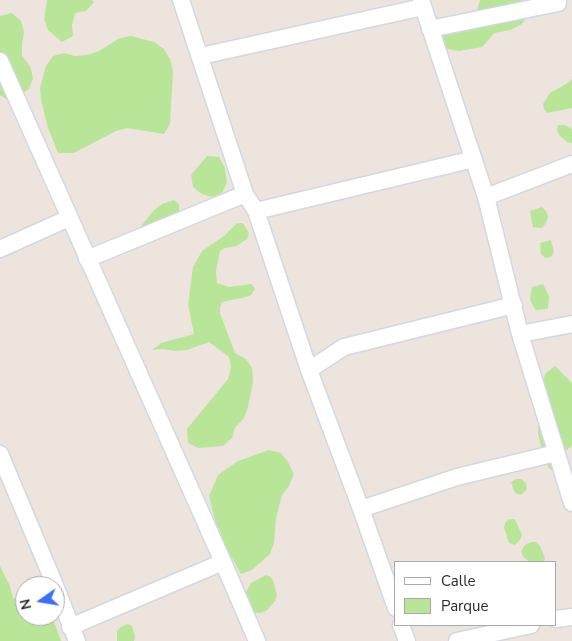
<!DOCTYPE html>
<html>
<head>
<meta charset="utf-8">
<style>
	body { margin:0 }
	#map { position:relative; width:572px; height:641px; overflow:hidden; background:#ede5dd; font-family:"Nunito Sans",sans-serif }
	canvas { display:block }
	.legend { position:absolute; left:394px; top:561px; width:162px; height:65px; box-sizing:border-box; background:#fff; border:1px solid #aaa; margin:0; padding:6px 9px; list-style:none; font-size:15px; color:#2b2b2b }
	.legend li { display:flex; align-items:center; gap:10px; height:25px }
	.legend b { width:25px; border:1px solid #aaa }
	.north { position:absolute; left:15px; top:576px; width:50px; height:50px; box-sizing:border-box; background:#fff; border:1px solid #aaa; border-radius:50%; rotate:257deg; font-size:14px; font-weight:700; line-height:20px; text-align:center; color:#2b2b2b }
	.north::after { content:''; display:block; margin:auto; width:18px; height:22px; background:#3a6ffe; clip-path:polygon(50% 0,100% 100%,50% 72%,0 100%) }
</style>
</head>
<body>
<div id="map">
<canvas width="572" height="641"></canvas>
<ul class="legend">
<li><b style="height:6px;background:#fff"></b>Calle</li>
<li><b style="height:14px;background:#b9e599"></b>Parque</li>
</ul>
<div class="north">N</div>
</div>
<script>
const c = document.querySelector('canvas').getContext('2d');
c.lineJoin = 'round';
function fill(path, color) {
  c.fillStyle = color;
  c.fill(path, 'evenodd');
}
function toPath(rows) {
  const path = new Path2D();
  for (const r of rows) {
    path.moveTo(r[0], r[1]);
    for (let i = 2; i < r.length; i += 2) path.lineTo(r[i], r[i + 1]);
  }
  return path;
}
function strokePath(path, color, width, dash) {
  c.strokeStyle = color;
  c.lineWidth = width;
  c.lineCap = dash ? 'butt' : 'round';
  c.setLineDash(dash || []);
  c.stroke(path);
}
fill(toPath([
	[47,0,92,0,94,2,86,11,75,13,72,25,73,36,62,42,48,30,44,19],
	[480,0,521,0,525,19,522,24,510,30,494,33,486,43,482,47,459,51,447,49,438,41,438,30,472,14,477,10],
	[12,13,21,21,24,32,22,44,22,56,30,66,33,78,29,89,9,101,0,95,0,16],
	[131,36,154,42,164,49,170,59,173,71,170,124,164,134,127,128,116,131,74,153,58,153,48,128,41,100,40,88,46,66,53,56,64,53,75,56,87,55,99,51,120,38],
	[572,79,572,108,547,113,544,109,543,104,550,93,566,84],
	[558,125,565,125,572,129,572,143,567,142,559,135,557,130],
	[207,156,219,157,225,168,227,182,222,193,212,197,202,194,193,187,191,175],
	[174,200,179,204,179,217,168,234,158,239,141,242,138,230,154,210,162,204],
	[542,207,546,211,548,216,546,223,542,228,533,227,530,211],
	[237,223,243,223,249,233,247,239,236,246,225,248,220,251,216,271,217,283,229,287,252,284,255,289,251,295,246,297,222,302,220,308,220,313,235,353,246,359,252,368,253,382,248,407,244,418,235,428,232,438,223,446,198,448,188,443,187,429,228,379,231,368,229,357,209,342,187,350,175,351,163,349,152,350,161,343,194,334,188,305,193,267,202,251,224,236],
	[551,240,554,252,551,257,545,258,541,254,540,243],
	[543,284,549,296,548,309,535,310,530,299,532,287],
	[555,366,572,383,572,445,565,452,564,464,557,474,549,468,543,456,538,433,541,383,546,373],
	[269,450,281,453,288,462,294,474,289,486,282,495,276,518,274,543,270,554,252,570,241,574,224,544,220,531,215,521,209,496,218,475,238,461],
	[516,479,521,479,526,483,527,489,521,495,515,493,513,488,511,482],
	[509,519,515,519,522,535,520,540,515,545,509,543,504,528,505,523],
	[531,542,536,542,540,546,545,558,544,562,529,562,523,556,521,551,525,545],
	[0,566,10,586,13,598,25,599,25,616,52,616,61,641,0,641],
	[266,575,271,577,274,583,277,595,275,601,267,610,261,613,255,613,247,605,245,594,251,583],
	[127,624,132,626,135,637,134,641,117,641,117,631,121,627]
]), '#b9e599');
const street = toPath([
	[181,0,245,194,256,211,309,370,361,509,396,608],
	[421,0,486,197,520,334,572,503],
	[430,29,558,3],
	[201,56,423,7],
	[0,61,223,562,257,641],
	[486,197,572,164],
	[256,211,474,159],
	[0,249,69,218],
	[87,259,245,194],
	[520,334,572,324],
	[309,370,344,347,514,305],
	[0,454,52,578,77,641],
	[361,509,457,477,556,453],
	[556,619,572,617],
	[401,625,407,641],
	[70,627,223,562],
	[457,641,531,625]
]);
strokePath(street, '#d2d7e4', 19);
strokePath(street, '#fff', 16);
</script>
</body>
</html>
